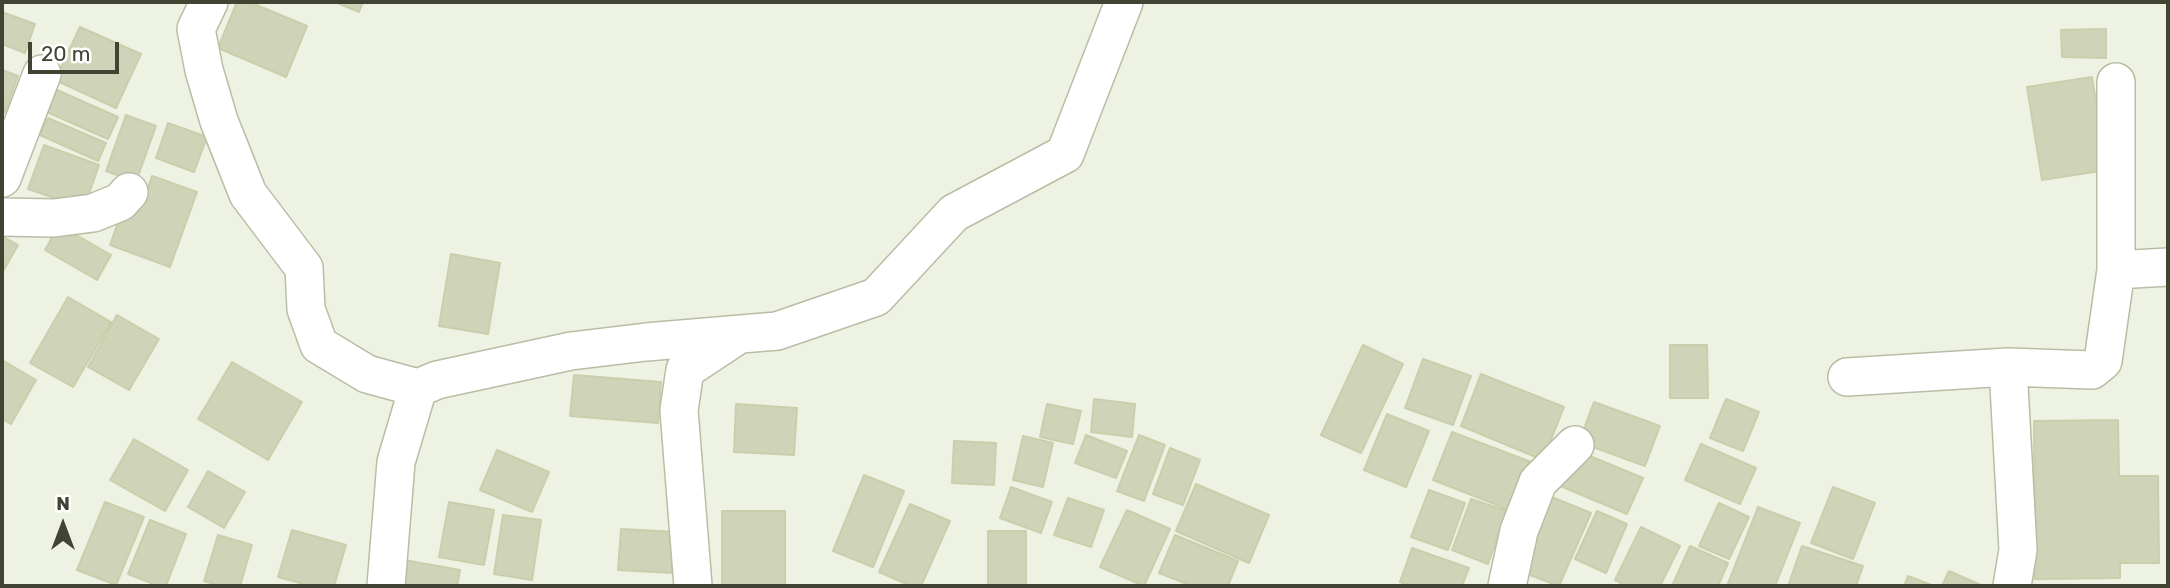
<!DOCTYPE html>
<html>
<head>
<meta charset="utf-8">
<style>
	body { margin:0 }
	#map { position:relative; width:2170px; height:588px; overflow:hidden; background:#eef2e3; font-family:Rubik,sans-serif }
	canvas { display:block }
	.frame { position:absolute; inset:0; border:4px solid #414433; pointer-events:none }
	.north { position:absolute; left:28px; top:490px; width:70px; height:70px; -webkit-text-stroke:5px #fff; paint-order:stroke; rotate:0deg; font-size:19px; font-weight:700; line-height:28px; text-align:center; color:#414433 }
	.north::after { content:''; display:block; margin:auto; width:24px; height:32px; background:#414433; clip-path:polygon(50% 0,100% 100%,50% 72%,0 100%) }
	.scale { position:absolute; left:28px; top:42px; width:91px; height:32px; box-sizing:border-box; border:4px solid #414433; border-top:0; padding-left:9px; font-size:21px; line-height:24px; white-space:nowrap; color:#414433; -webkit-text-stroke:5px #fff; paint-order:stroke }
</style>
</head>
<body>
<div id="map">
<canvas width="2170" height="588"></canvas>
<div class="frame"></div>
<div class="north">N</div>
<div class="scale">20 m</div>
</div>
<script>
const c = document.querySelector('canvas').getContext('2d');
c.lineJoin = 'round';
function fill(path, color) {
  c.fillStyle = color;
  c.fill(path, 'evenodd');
}
function toPath(rows) {
  const path = new Path2D();
  for (const r of rows) {
    path.moveTo(r[0], r[1]);
    for (let i = 2; i < r.length; i += 2) path.lineTo(r[i], r[i + 1]);
  }
  return path;
}
function strokePath(path, color, width, dash) {
  c.strokeStyle = color;
  c.lineWidth = width;
  c.lineCap = dash ? 'butt' : 'round';
  c.setLineDash(dash || []);
  c.stroke(path);
}
const building = toPath([
	[237,2,249,2,307,26,286,77,218,48,237,2],
	[335,2,363,2,359,12,335,2],
	[2,12,35,24,25,53,2,44,2,12],
	[80,27,141,54,116,108,55,80,80,27],
	[2106,29,2106,58,2062,57,2061,30,2106,29],
	[2,70,18,76,5,112,2,111,2,70],
	[2092,77,2107,170,2042,180,2027,87,2092,77],
	[57,90,118,117,108,139,47,112,57,90],
	[126,115,156,126,136,182,106,171,126,115],
	[48,118,106,143,98,161,40,135,48,118],
	[168,123,207,137,194,172,156,158,168,123],
	[44,145,99,165,84,208,28,189,44,145],
	[152,176,197,192,170,267,110,245,126,200,142,205,152,176],
	[59,225,111,255,97,280,45,250,59,225],
	[2,236,18,245,2,273,2,236],
	[451,254,500,263,488,334,439,326,451,254],
	[68,297,111,322,73,387,30,363,68,297],
	[117,315,159,339,129,390,88,367,117,315],
	[1363,345,1403,364,1361,453,1321,435,1363,345],
	[1670,345,1707,345,1708,398,1670,398,1670,345],
	[1423,359,1471,376,1453,425,1405,408,1423,359],
	[2,360,36,380,11,424,2,419,2,360],
	[232,362,302,402,268,460,198,419,232,362],
	[1481,374,1564,407,1543,460,1461,426,1481,374],
	[574,375,661,382,658,423,570,416,574,375],
	[1094,399,1135,404,1132,437,1091,432,1094,399],
	[1726,399,1759,412,1743,451,1710,438,1726,399],
	[1594,402,1660,426,1645,466,1579,442,1594,402],
	[736,404,797,408,794,455,734,452,736,404],
	[1047,404,1081,411,1073,444,1040,437,1047,404],
	[1387,414,1429,431,1406,487,1364,470,1387,414],
	[2118,420,2119,476,2158,476,2159,563,2120,563,2120,578,2035,579,2034,421,2118,420],
	[1452,432,1539,465,1520,514,1433,480,1452,432],
	[1086,435,1127,451,1116,478,1075,463,1086,435],
	[1139,435,1165,445,1144,501,1117,491,1139,435],
	[1023,436,1053,443,1043,487,1013,480,1023,436],
	[134,439,188,470,165,511,110,480,134,439],
	[954,441,996,443,994,485,952,483,954,441],
	[1701,444,1756,468,1740,504,1685,480,1701,444],
	[1170,448,1200,460,1183,505,1153,494,1170,448],
	[1573,449,1643,478,1627,514,1558,485,1573,449],
	[497,450,549,472,532,512,480,490,497,450],
	[208,471,245,492,224,528,188,507,208,471],
	[864,475,904,491,873,567,833,551,864,475],
	[1196,484,1269,515,1249,563,1176,531,1196,484],
	[1011,487,1052,502,1041,533,1000,518,1011,487],
	[1833,487,1875,503,1853,559,1811,543,1833,487],
	[1429,490,1465,503,1448,550,1411,537,1429,490],
	[1547,495,1591,513,1559,586,1514,569,1547,495],
	[1068,498,1104,510,1091,547,1054,535,1068,498],
	[1471,499,1507,511,1488,564,1452,550,1471,499],
	[105,502,144,517,116,585,77,570,105,502],
	[449,502,494,510,484,565,439,557,449,502],
	[1719,503,1749,517,1729,559,1699,546,1719,503],
	[910,504,950,521,921,586,911,586,879,572,910,504],
	[1758,507,1800,523,1775,586,1727,586,1758,507],
	[1127,510,1170,529,1144,586,1100,567,1127,510],
	[722,511,785,511,785,586,722,586,722,511],
	[1597,511,1627,524,1606,573,1575,559,1597,511],
	[503,515,541,520,532,580,494,574,503,515],
	[150,520,186,534,166,586,159,586,128,574,150,520],
	[1641,527,1680,546,1660,586,1627,586,1615,580,1641,527],
	[621,529,675,532,672,573,618,570,621,529],
	[292,530,346,545,334,586,311,586,278,577,292,530],
	[988,531,1026,531,1026,586,988,586,988,531],
	[218,535,252,545,240,586,221,586,204,581,218,535],
	[1175,535,1238,561,1228,586,1192,586,1159,573,1175,535],
	[1690,546,1728,563,1718,586,1672,586,1690,546],
	[1802,546,1863,566,1856,586,1788,586,1802,546],
	[1412,548,1469,568,1462,586,1412,586,1400,582,1412,548],
	[404,560,460,570,457,586,399,586,404,560],
	[1949,571,1983,586,1942,586,1949,571],
	[1908,576,1934,586,1904,586,1908,576]
]);
fill(building, '#cfd4b8');
strokePath(building, '#c9cfab', 2);
const minor = toPath([
	[209,2,196,29,204,70,219,121,248,194,304,268,306,309,319,345,367,374,418,388],
	[2,178,42,74],
	[2,217,54,218,93,213,120,202,129,192],
	[2116,270,2116,82],
	[2008,367,2018,550,2012,586],
	[1847,377,2008,367,2092,370,2103,361,2116,270,2168,267],
	[386,586,396,462,418,388,437,380,571,351,646,342,777,331,876,297,954,213,1065,154,1124,2],
	[693,586,679,410,685,370,735,337],
	[1507,586,1519,531,1538,482,1575,445]
]);
strokePath(minor, '#b8bea5', 40);
strokePath(minor, '#fff', 37);
</script>
</body>
</html>
